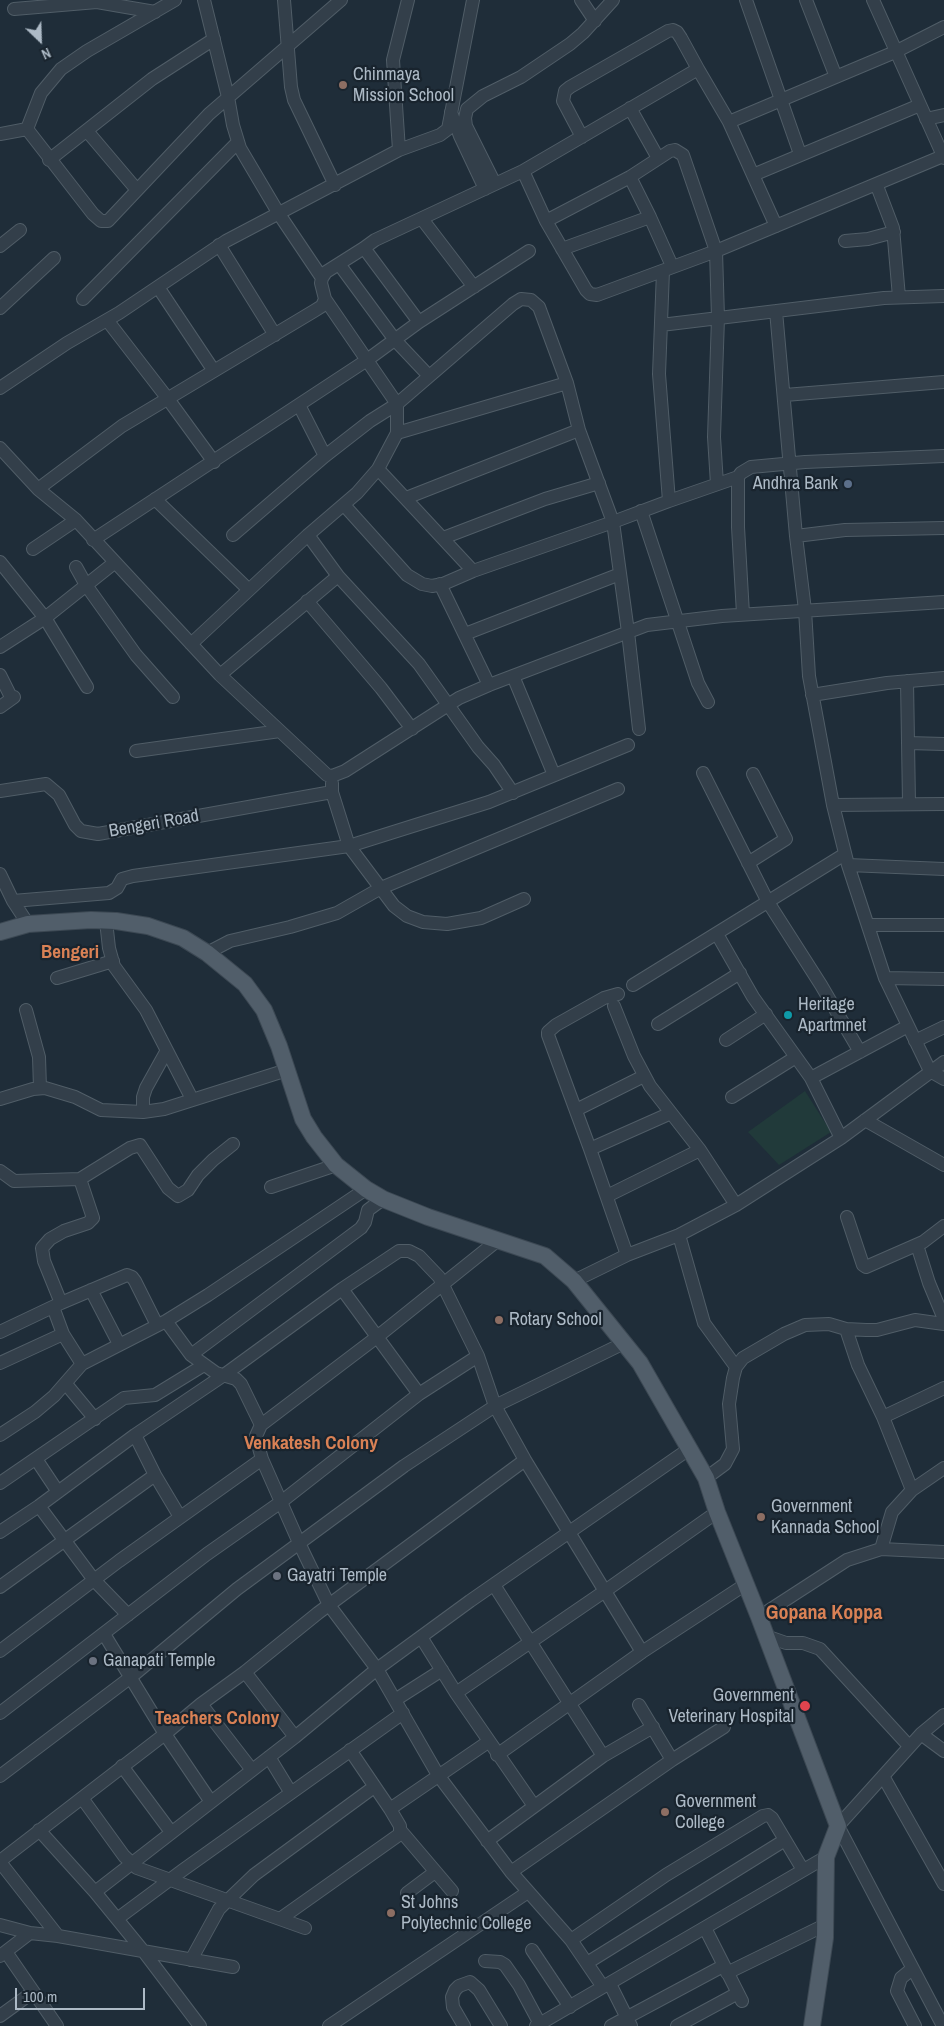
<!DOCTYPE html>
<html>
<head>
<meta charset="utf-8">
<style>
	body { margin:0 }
	#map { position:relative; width:944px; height:2026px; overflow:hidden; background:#1f2d39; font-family:"Archivo Narrow",sans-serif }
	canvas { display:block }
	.north { position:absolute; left:15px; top:15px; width:50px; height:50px; -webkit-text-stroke:4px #19242e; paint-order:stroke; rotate:156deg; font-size:14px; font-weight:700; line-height:20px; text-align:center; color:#adbac6 }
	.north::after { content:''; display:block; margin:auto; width:18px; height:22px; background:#adbac6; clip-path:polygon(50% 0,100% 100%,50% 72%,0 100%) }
	.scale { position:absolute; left:15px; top:1988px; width:130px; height:22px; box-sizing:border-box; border:2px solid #adbac6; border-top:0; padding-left:6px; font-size:15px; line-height:18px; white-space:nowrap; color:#adbac6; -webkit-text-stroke:4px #19242e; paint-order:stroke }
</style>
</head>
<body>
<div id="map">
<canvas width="944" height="2026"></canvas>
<div class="north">N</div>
<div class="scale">100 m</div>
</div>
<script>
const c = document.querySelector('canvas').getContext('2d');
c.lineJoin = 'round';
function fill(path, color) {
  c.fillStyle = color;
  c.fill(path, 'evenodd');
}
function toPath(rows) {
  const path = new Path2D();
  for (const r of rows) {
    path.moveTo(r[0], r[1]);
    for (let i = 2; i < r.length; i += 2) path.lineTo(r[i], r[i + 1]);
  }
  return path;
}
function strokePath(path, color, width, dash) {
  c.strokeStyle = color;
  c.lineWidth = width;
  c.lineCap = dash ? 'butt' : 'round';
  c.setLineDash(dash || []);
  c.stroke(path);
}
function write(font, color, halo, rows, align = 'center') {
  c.font = font + ' "Archivo Narrow",sans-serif';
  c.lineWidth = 4.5;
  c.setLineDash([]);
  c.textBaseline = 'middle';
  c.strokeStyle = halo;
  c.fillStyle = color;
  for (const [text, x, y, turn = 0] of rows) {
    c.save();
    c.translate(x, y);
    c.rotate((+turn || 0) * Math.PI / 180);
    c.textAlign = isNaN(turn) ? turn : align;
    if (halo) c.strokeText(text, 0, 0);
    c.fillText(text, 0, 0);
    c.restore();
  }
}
fill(toPath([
	[805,1091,831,1132,779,1165,748,1132]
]), '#213a3a');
const minor = toPath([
	[204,0,228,97,233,125,240,148,279,214,322,278],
	[284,0,291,87,294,100,335,185],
	[581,0,595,21],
	[746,0,800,154],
	[806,0,836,77],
	[873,0,944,158],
	[14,9,97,2,155,12],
	[630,108,658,158],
	[451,112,460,136,485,189],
	[926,119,944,115],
	[729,122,776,226],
	[27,129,41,93,61,69,87,51,175,0],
	[87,131,137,190],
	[0,134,27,129,93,214,101,221,108,221,209,114,341,0],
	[582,137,563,101,565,91,570,87,668,31,673,30,677,32,681,38,698,69],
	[399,150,440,135,448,129,473,0],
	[49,160,152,79,214,39],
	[523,171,546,221,586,290,590,294,597,295,716,251,943,156],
	[753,175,920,105],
	[630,177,650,217,672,266],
	[495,184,466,126,465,118,467,109,483,96,521,77,570,44,583,33,613,0],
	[877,186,893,228,899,297],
	[422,219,474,287],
	[546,221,630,177,670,151,675,150,683,155,716,251,718,318,714,437,717,484],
	[845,241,868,239,894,232],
	[219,245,275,335],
	[0,246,20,230],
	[364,248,419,322],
	[562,249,650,217],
	[339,264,395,340,429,376],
	[158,287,214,371],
	[83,299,238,142],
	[0,308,54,258],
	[776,311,796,536,805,610,809,676,833,805,848,865,885,978,930,1071,944,1079],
	[107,320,168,399,214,462],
	[661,325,884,298,944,296],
	[0,388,67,343,119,313,226,241,399,150,393,60,408,0],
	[785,395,944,382],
	[299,405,325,456],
	[397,433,567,383],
	[0,448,38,489,76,520,220,675,327,775,332,776,345,771,459,698,489,685,647,625,722,616,944,602],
	[378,469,473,571],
	[738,477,738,527,743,614],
	[38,489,122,426,314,311,322,306,325,299,321,283,322,278,326,272,364,248,375,240,523,171,698,69,729,122,895,52,944,27],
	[406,498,579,430],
	[155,499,249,590],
	[669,501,738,477,741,473,751,467,805,462,944,456],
	[344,505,407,575,422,584,432,586,443,584,473,571,613,522,669,501,659,374,663,271],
	[641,511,698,683,708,702],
	[233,535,325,456,370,421,397,404,513,304,521,299,531,300,539,307,567,383,579,430,613,522,628,632,639,729],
	[796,536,845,530,944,528],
	[443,538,545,499,599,483],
	[93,540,367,360,419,322,529,251],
	[33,549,76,520],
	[0,562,45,618,87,687],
	[76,567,86,585,136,655,173,697],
	[338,576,419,664,478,747,494,765,513,793],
	[440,584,489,685],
	[307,601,381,688,412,729],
	[465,634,620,574],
	[191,644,308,535,357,493,378,469,397,433,397,404,325,299],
	[0,647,45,618,114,563],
	[0,675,10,695],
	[220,675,338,576,308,535],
	[513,676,554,775],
	[907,681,909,803],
	[812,695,887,683,944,678],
	[0,707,14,697],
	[908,743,944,744],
	[136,751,280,731],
	[703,773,768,902,821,985,860,1052],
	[332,783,332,792,349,846,394,906,407,916,423,922,447,924,481,918,524,899],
	[0,791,46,784,59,795,75,825,81,831,98,834,332,792],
	[833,805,944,804],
	[748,863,786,839,753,774],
	[848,865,944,869],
	[0,874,13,901,28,924],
	[13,901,109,893,117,888,122,879,133,876,349,846,489,802,628,745],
	[106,921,109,948,114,966,146,1010,192,1099],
	[869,925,944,925],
	[717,934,753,997,811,1078,841,1138],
	[207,953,230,941,290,927,337,913,381,888,618,789],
	[57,978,113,961],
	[885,978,944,979],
	[633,985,845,854],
	[618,994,604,998,556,1025,548,1032,548,1035,590,1149,627,1255],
	[614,1006,634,1056,650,1086,700,1150,736,1205],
	[26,1010,39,1057,40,1088],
	[658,1024,740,973],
	[726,1040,766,1014],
	[915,1041,944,1027],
	[811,1078,908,1026],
	[732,1097,796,1057],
	[0,1099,33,1089,45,1088,75,1097,101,1110,143,1112,164,1109,287,1070],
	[576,1110,644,1076],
	[143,1112,143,1097,146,1088,166,1052],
	[865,1120,944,1165],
	[590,1149,671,1113],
	[0,1171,14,1181,80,1179,130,1148,140,1145,168,1188,178,1196,188,1190,198,1175,213,1160,233,1144],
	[271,1187,336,1165],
	[607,1196,700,1150],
	[847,1217,863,1265,866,1267,923,1242,944,1226],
	[679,1235,704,1323,736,1367],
	[498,1240,377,1337,261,1425,256,1436,257,1441,262,1459,300,1545,329,1605,377,1669,438,1775,511,1872,571,1940,603,1987],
	[917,1245,929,1283,944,1319],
	[574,1281,627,1255,679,1235,736,1205,841,1138,944,1062],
	[342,1289,419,1394],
	[91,1290,119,1344],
	[61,1303,44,1261,42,1248,50,1239,64,1231,88,1223,93,1218,80,1179],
	[53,1307,63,1334,82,1364],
	[166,1321,191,1355,216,1373,236,1379,241,1384,261,1425],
	[846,1329,858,1365,883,1417,912,1490],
	[0,1332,61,1303,127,1275,132,1277,135,1281,157,1325],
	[624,1343,495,1406,525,1460,642,1652],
	[191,1355,361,1228,365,1222,368,1210,383,1199],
	[0,1363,63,1334],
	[66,1384,95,1419],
	[883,1417,944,1388],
	[0,1435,35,1412,54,1396,82,1364,166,1321,208,1295,366,1189],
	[135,1435,155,1475,180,1517],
	[36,1459,58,1492],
	[706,1478,725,1464,733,1449,729,1404,733,1378,736,1367,743,1358,784,1334,805,1325,829,1324,846,1329,866,1330,877,1330,915,1320,944,1324],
	[0,1483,124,1398,155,1395,204,1365],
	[39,1506,94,1580,128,1615],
	[0,1532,39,1506,135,1435,224,1375,342,1289,399,1251,409,1251,419,1256,439,1277,478,1356,495,1406,404,1466,237,1589,131,1677,0,1776],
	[881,1549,892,1512,912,1490,944,1468],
	[494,1585,603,1756],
	[0,1587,155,1475],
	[759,1617,847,1560,881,1549,944,1552],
	[104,1634,165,1734,211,1802],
	[766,1636,786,1643,803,1643,820,1649,909,1746],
	[421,1637,456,1693,534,1806],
	[0,1651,119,1561,262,1459],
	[245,1672,295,1737],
	[456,1693,605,1591,717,1512],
	[395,1700,442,1670],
	[201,1704,252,1770],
	[639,1705,672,1760],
	[0,1713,207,1554,281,1502,419,1394,478,1356],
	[921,1734,944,1715],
	[497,1755,642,1652,746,1584],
	[269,1757,291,1793],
	[122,1766,171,1832],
	[883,1776,944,1884],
	[82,1798,124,1856,137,1868,305,1928],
	[390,1809,488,1742],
	[39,1830,95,1892,144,1952,200,2026],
	[401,1831,452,1891],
	[487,1841,603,1756,653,1727],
	[0,1861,165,1734,201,1704,245,1672,318,1613,525,1460],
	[0,1862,58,1936],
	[511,1872,672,1760,724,1727],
	[95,1892,295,1737,377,1669,470,1601,689,1449],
	[407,1893,435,1872],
	[117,1919,183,1870,403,1713],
	[280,1919,400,1834,400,1826,390,1809,350,1750],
	[0,1925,30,1933,58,1936,233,1967],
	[705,1928,742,2001],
	[571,1940,666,1875,763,1816,768,1815,772,1818,803,1870],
	[532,1950,570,2007],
	[6,1952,57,2026],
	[0,1956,30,1933],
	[191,1960,219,1909,227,1901,254,1875,374,1787],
	[485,1961,500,1962,505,1965,519,1985,540,2024],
	[587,1963,785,1840],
	[912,1969,901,1978,897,1991,915,2026],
	[727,1973,825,1925],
	[610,1984,631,2026],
	[0,2016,33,1992],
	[329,2026,528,1892],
	[464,2026,453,2007,452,1997,455,1990,459,1986,470,1982,479,1990,501,2026],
	[536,2026,826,1857],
	[611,2026,723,1966],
	[677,2026,738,1993],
	[943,2026,838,1826,921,1734,944,1751]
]);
const major = toPath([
	[0,932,28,924,91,920,116,921,148,926,183,938,207,953,245,984,264,1010,279,1046,303,1119,314,1137,336,1165,366,1189,383,1199,428,1217,545,1256,574,1281,640,1363,706,1478,717,1512,759,1617,838,1826,826,1857,825,1938,812,2026]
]);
strokePath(minor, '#505d67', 14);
strokePath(major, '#3c4853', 18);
strokePath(minor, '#333f4a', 12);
strokePath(major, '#515e6a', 16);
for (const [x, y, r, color] of [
	[343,85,5,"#8d6e63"],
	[848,484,5,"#5c6f8a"],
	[788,1015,5,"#0f9aa8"],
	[499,1320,5,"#8d6e63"],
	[761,1517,5,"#8d6e63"],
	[277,1576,5,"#6b7280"],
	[93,1661,5,"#6b7280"],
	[805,1706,6,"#e0444e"],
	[665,1812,5,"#8d6e63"],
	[391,1913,5,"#8d6e63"]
]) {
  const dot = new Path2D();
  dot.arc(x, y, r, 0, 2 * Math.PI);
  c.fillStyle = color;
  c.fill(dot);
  strokePath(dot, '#19242e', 2);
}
write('18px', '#adbac6', '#19242e', [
	["Chinmaya",353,75],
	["Mission School",353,96],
	["Andhra Bank",838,484,"right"],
	["Heritage",798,1005],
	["Apartmnet",798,1026],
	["Rotary School",509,1320],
	["Government",771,1507],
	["Kannada School",771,1528],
	["Gayatri Temple",287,1576],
	["Ganapati Temple",103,1661],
	["Government",794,1696,"right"],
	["Veterinary Hospital",794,1717,"right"],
	["Government",675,1802],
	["College",675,1823],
	["St Johns",401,1903],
	["Polytechnic College",401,1924]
], 'left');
write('18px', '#adbac6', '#19242e', [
	["Bengeri Road",154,824,-10]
]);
write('bold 19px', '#d98155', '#19242e', [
	["Bengeri",70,953],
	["Venkatesh Colony",311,1444],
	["Teachers Colony",217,1719]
]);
write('bold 20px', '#d98155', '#19242e', [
	["Gopana Koppa",824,1614]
]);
</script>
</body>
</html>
